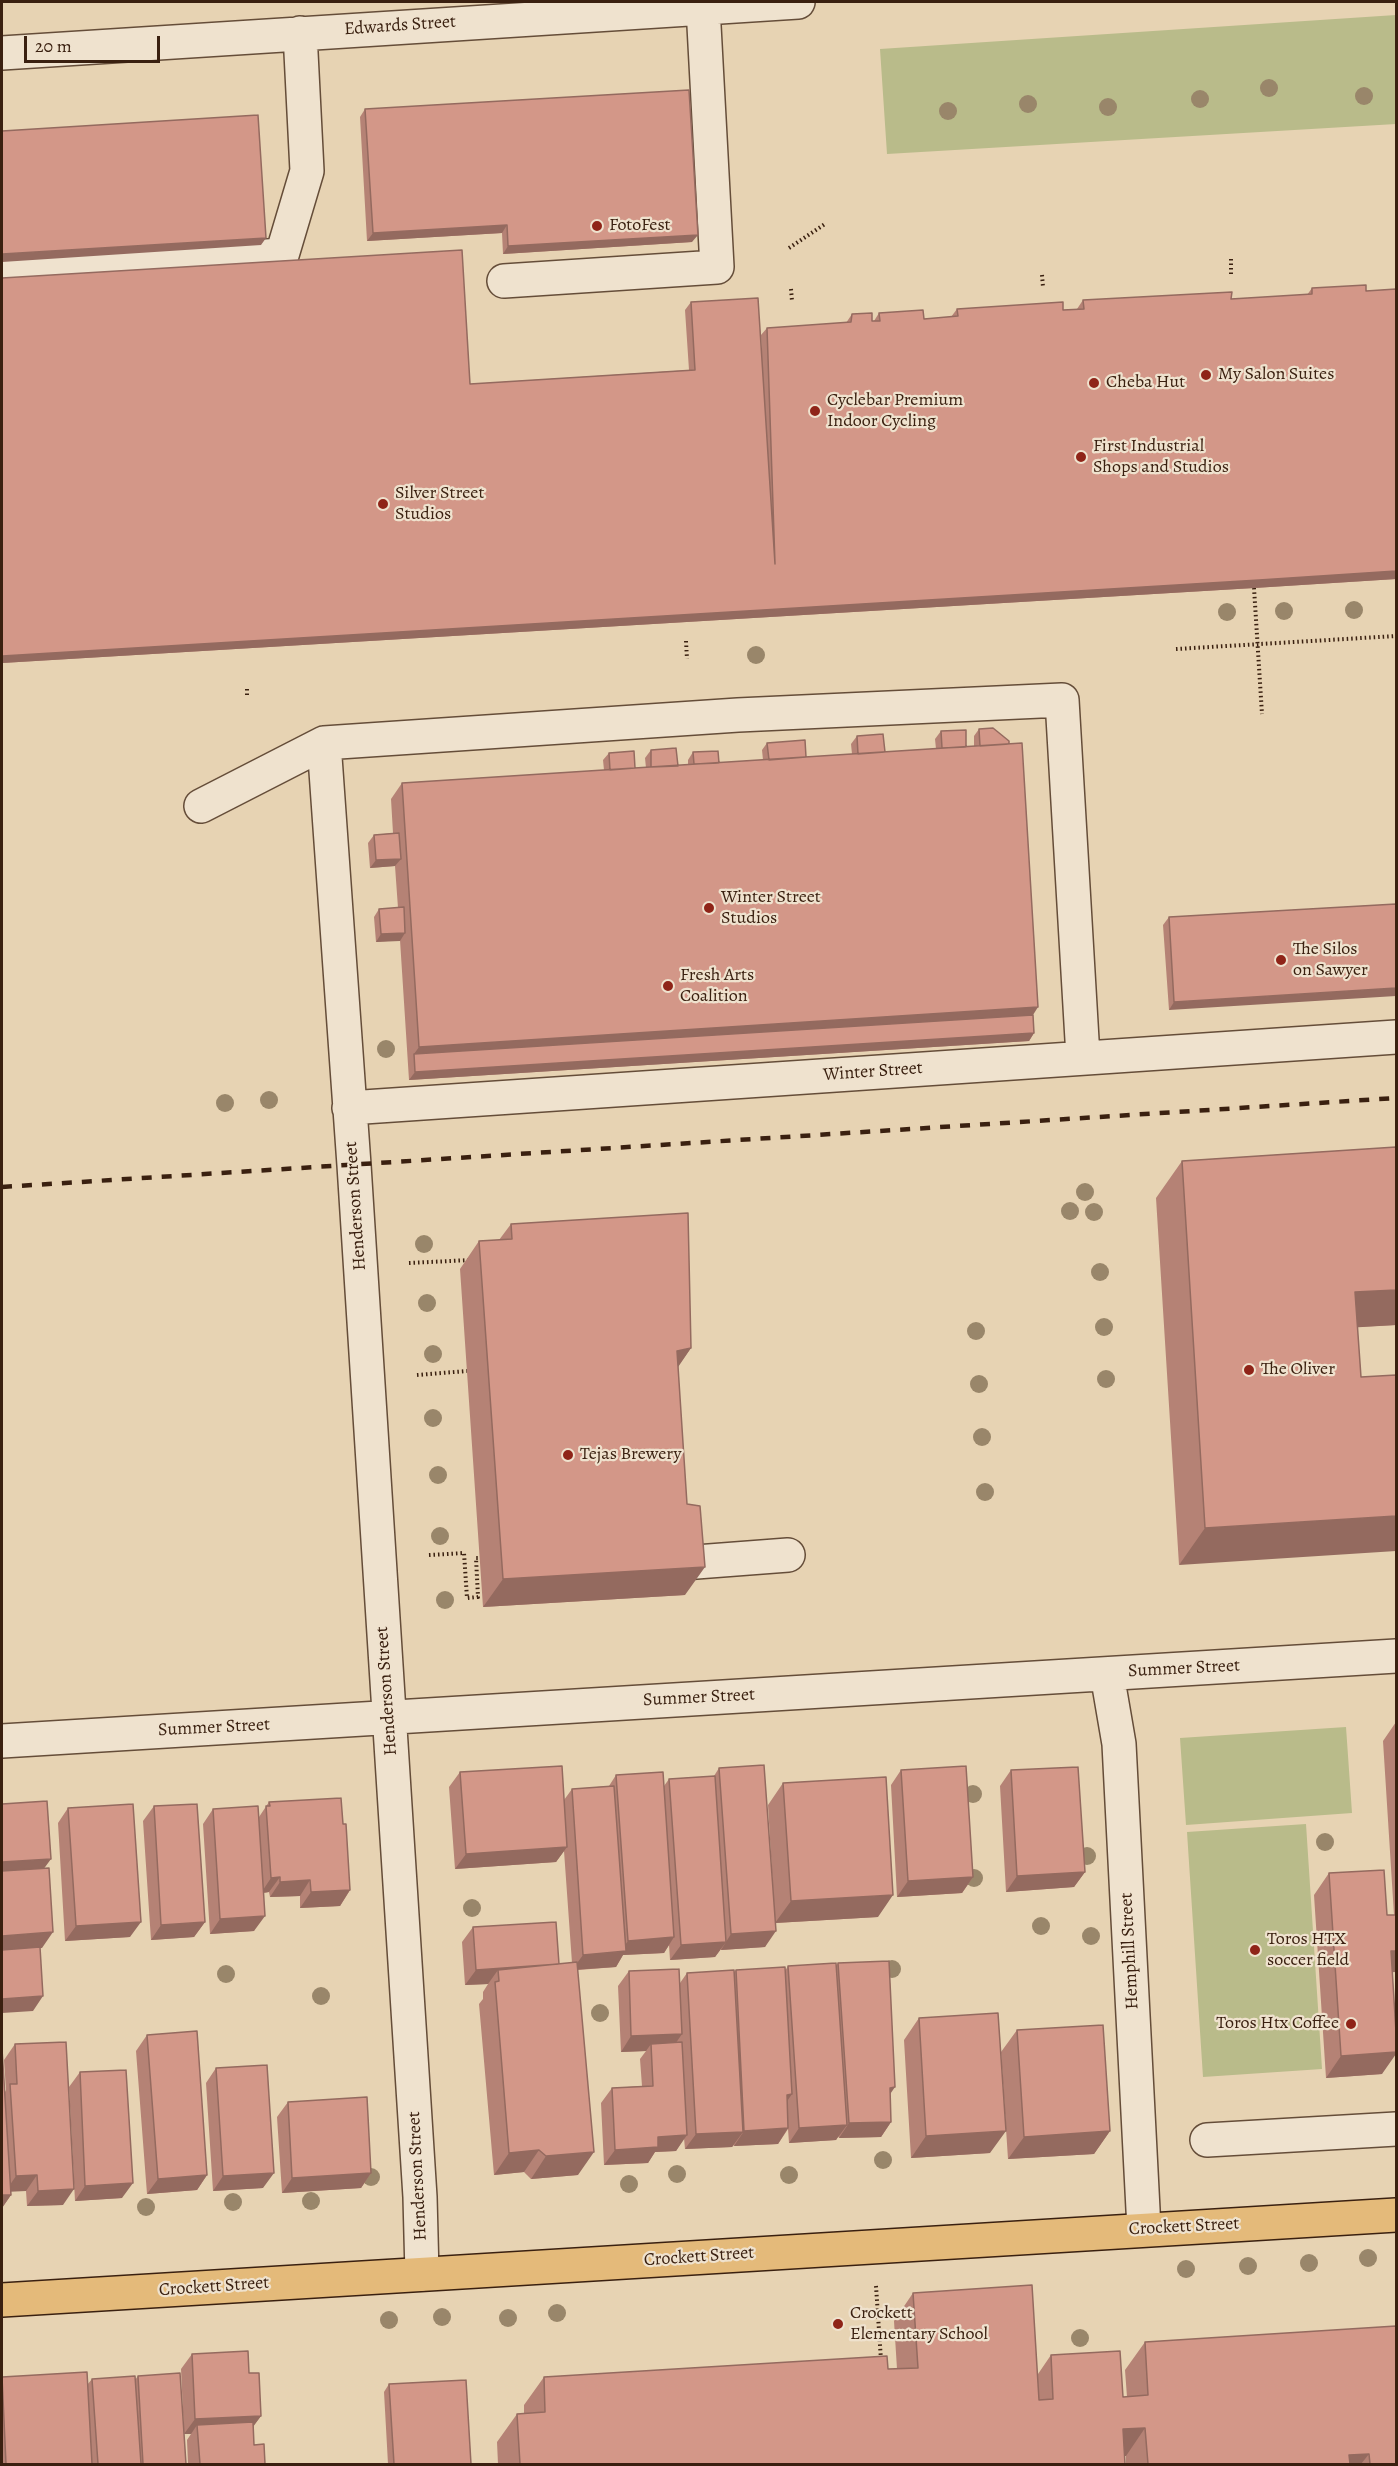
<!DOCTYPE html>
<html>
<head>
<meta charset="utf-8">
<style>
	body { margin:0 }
	#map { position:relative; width:1398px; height:2466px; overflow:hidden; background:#e7d3b3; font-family:Alegreya,serif }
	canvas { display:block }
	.frame { position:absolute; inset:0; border:3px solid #3a2010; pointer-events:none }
	.scale { position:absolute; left:24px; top:36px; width:136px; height:27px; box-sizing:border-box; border:3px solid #3a2010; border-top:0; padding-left:8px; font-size:18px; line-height:21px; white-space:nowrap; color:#3a2010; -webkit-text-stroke:4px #efe2ce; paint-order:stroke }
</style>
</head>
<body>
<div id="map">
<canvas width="1398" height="2466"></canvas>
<div class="frame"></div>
<div class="scale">20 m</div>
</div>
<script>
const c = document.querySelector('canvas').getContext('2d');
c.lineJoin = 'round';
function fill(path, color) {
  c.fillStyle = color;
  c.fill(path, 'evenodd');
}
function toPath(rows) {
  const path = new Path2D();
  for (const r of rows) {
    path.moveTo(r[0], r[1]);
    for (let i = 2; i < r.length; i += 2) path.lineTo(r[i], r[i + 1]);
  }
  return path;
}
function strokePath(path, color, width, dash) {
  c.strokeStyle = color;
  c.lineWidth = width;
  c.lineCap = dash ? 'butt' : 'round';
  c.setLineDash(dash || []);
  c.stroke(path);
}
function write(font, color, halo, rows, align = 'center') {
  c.font = font + ' Alegreya,serif';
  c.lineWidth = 4.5;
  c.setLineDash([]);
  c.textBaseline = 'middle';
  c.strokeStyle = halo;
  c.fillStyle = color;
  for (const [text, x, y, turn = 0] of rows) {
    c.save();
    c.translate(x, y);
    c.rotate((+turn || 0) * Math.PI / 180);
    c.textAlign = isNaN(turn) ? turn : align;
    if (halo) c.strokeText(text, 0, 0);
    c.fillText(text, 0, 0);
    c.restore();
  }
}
fill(toPath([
	[1396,15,1396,124,887,154,880,49],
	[1346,1727,1352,1813,1186,1825,1180,1738],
	[1306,1824,1322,2069,1203,2077,1187,1832]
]), '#b9bb8a');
const minor = toPath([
	[2,53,798,2],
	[2,273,282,255,307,171,300,33],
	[504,281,717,267,703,7],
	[201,806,324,743],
	[349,1108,1396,1037],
	[683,1563,788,1555],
	[1107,1674,1119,1744,1144,2229],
	[2,1741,1396,1656],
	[1207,2140,1396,2129],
	[422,2274,420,2197,354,1165,324,743,738,715,1062,700,1083,1057]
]);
const major = toPath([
	[2,2300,1396,2215]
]);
strokePath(minor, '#654d39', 36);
strokePath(major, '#3a2010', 36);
strokePath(toPath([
	[789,248,825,224],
	[1231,259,1231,274],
	[1042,275,1043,287],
	[791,289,792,301],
	[1254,588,1262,714],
	[686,641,687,659],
	[1176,649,1396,636],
	[247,689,247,696],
	[409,1263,471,1260],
	[417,1375,467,1371],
	[429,1555,464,1553,467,1598,478,1597,476,1558,480,1558],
	[876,2286,881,2360]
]), '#3a2010', 4, [1.5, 3]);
strokePath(minor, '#efe2ce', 33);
strokePath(major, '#e4ba7a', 33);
strokePath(toPath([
	[2,1187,1396,1098]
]), '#3a2010', 4.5, [10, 10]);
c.fillStyle = '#99866a';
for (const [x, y] of [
	[1269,88],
	[1364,96],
	[1200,99],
	[1028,104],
	[1108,107],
	[948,111],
	[1354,610],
	[1284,611],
	[1227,612],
	[756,655],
	[386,1049],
	[269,1100],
	[225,1103],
	[1085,1192],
	[1070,1211],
	[1094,1212],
	[424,1244],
	[1100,1272],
	[427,1303],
	[1104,1327],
	[976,1331],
	[433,1354],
	[1106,1379],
	[979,1384],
	[433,1418],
	[982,1437],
	[438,1475],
	[985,1492],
	[440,1536],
	[445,1600],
	[973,1794],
	[1325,1842],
	[1087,1856],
	[974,1878],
	[472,1908],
	[1041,1926],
	[1091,1936],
	[892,1969],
	[226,1974],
	[321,1996],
	[600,2013],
	[883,2160],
	[677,2174],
	[789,2175],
	[371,2177],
	[629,2184],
	[311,2201],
	[233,2202],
	[146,2207],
	[1368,2258],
	[1309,2263],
	[1248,2266],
	[1186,2269],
	[557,2313],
	[442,2317],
	[508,2318],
	[389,2320],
	[1080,2338]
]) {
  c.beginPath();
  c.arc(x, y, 9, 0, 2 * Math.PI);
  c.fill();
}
fill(toPath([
	[365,109,692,242,503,254,502,233,367,241,360,117],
	[1312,288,1366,291,1396,289,1396,579,1254,588,2,663,470,384,689,370,685,310,691,302,762,365,761,335,767,328,846,323,852,314,872,321,874,321,879,313,924,319,951,317,957,309,1063,310,1077,309,1083,300,1231,299,1307,295],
	[979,729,1033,1015,1034,1033,1029,1041,409,1080,400,940,376,942,374,917,379,909,398,908,395,866,370,868,368,843,374,835,393,833,391,799,402,783,604,770,603,760,609,753,635,768,646,768,645,758,651,750,678,766,688,765,688,760,693,752,719,763,763,760,762,750,767,743,806,757,852,754,851,744,857,736,885,752,936,749,935,739,941,731,966,747,974,746,974,736],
	[1396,904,1169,1010,1163,925,1169,917],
	[1396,1147,1396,1325,1357,1327,1361,1377,1179,1565,1156,1198,1182,1161],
	[511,1224,691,1348,678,1366,685,1595,483,1607,460,1269,479,1241,499,1240],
	[1396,1722,1396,1972,1393,1972,1382,2074,1326,2078,1314,1895,1329,1873,1387,1915,1394,1915,1383,1741],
	[719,1768,774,1907,768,1805,783,1783,878,1917,775,1923,765,1947,721,1950,721,1949,715,1957,670,1960,669,1945,664,1953,623,1955,616,1967,578,1970,578,2175,531,2179,524,2172,494,2175,479,2004,483,1999,483,1992,488,1984,465,1985,462,1942,473,1927,559,1964,572,1963,564,1851,556,1862,455,1869,449,1787,460,1772,564,1800,572,1789,609,1786,616,1775,664,1786,669,1779,714,1776],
	[901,1770,973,1877,962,1893,897,1897,891,1785],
	[1011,1770,1085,1872,1074,1887,1006,1892,1000,1786],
	[269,1802,343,1824,350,1890,340,1906,300,1908,300,1896,270,1897,269,1892,264,1893,254,1931,210,1934,203,1824,213,1809,259,1817],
	[154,1806,205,1922,194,1937,151,1940,143,1821],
	[68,1808,130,1937,65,1941,58,1823],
	[838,1963,890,2094,891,2122,881,2137,839,2138,838,2136,836,2140,789,2143,788,2129,778,2144,734,2146,734,2145,732,2147,685,2149,684,2138,676,2151,655,2152,648,2163,604,2165,601,2103,612,2088,642,2086,640,2059,646,2051,621,2052,618,1986,629,1971,680,1983,687,1973,734,1972,736,1970,785,1971,788,1966,836,1966],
	[919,2018,990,2153,911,2158,904,2040],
	[1017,2030,1110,2131,1094,2154,1008,2159,1001,2052],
	[147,2035,207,2175,197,2190,147,2194,136,2051],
	[15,2044,63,2205,27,2206,26,2191,11,2191,11,2195,2,2208,2,2049,5,2092,6,2090,4,2060],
	[216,2068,263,2188,213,2191,206,2083],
	[80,2072,122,2198,75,2201,69,2087],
	[288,2102,371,2173,361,2188,282,2193,277,2117],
	[913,2293,1038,2374,1051,2355,1123,2397,1127,2397,1125,2370,1145,2342,1396,2464,1126,2464,1126,2456,1125,2456,1125,2464,498,2464,497,2442,517,2414,524,2414,524,2405,544,2377,897,2369,894,2321],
	[192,2354,249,2373,261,2416,253,2426,254,2445,265,2464,188,2464,187,2440,191,2434,184,2434,181,2369],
	[138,2376,186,2464,2,2464,2,2377,87,2385,92,2379,135,2380],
	[389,2384,471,2464,388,2464,384,2392]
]), '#b58275');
fill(toPath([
	[507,225,502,233,367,241,373,233],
	[698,235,692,242,503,254,508,246],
	[266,238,261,245,2,262,2,254],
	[1396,571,1396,579,1254,588,2,663,2,656],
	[401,859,395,866,370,868,376,860],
	[405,933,400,941,376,942,381,934],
	[1396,988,1396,996,1169,1010,1174,1002],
	[1038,1007,1028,1023,414,1054,419,1047],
	[1034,1033,1029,1041,409,1080,415,1072],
	[1396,1290,1396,1325,1329,1329,1355,1292],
	[691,1348,672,1376,677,1351],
	[1396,1516,1396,1551,1179,1565,1205,1528],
	[705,1567,685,1595,483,1607,503,1579],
	[567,1847,556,1862,455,1869,466,1854],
	[51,1859,40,1874,2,1877,2,1862],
	[1085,1872,1074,1887,1006,1892,1017,1876],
	[280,1877,269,1892,261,1893,271,1878],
	[973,1877,962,1893,897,1897,908,1881],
	[310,1880,300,1896,270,1897,280,1882],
	[350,1890,340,1906,300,1908,311,1892],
	[893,1895,878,1917,775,1923,791,1901],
	[265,1916,254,1931,210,1934,220,1919],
	[141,1922,130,1937,65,1941,76,1926],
	[205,1922,194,1937,151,1940,161,1925],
	[776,1931,765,1947,721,1950,731,1934],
	[53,1932,42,1948,2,1950,2,1936],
	[674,1937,664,1953,623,1955,616,1967,572,1970,583,1955,620,1952,628,1941],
	[726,1942,715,1957,670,1960,681,1945],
	[1391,1951,1396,1951,1396,1972,1376,1973],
	[559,1965,499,1981,498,1970,488,1984,465,1985,476,1970],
	[43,1996,33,2011,2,2013,2,1999],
	[682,2034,671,2050,651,2044,646,2051,621,2052,631,2036],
	[1396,2052,1396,2054,1382,2074,1326,2078,1341,2056],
	[895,2087,884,2103,890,2088],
	[792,2094,781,2110,787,2095],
	[891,2122,881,2137,839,2138,849,2123],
	[847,2125,836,2140,789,2143,799,2128],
	[788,2128,778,2144,734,2146,744,2131],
	[1006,2131,990,2153,911,2158,926,2136],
	[1110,2131,1094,2154,1008,2159,1024,2137],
	[743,2132,732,2147,685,2149,696,2134],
	[687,2135,676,2151,655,2152,648,2163,604,2165,615,2150,658,2137],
	[539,2150,524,2172,494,2175,509,2153],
	[594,2152,578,2175,531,2179,546,2156],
	[274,2173,263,2188,213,2191,223,2176],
	[371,2173,361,2188,282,2193,292,2178],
	[37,2175,26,2191,5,2192,16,2176],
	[207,2175,197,2190,147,2194,158,2179],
	[133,2183,122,2198,75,2201,85,2186],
	[74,2189,63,2205,27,2206,38,2191],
	[2,2195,11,2195,2,2208],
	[261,2416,250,2431,197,2425,191,2434,184,2434,195,2419],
	[1145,2428,1126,2456,1104,2457,1123,2429],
	[1369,2454,1361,2464,1342,2464,1349,2455]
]), '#946a5f');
const building = toPath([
	[689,90,698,235,508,246,507,225,373,233,365,109,689,90],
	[258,115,266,238,2,254,2,131,258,115],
	[462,250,470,384,695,370,691,302,758,298,775,564,767,328,851,322,852,314,872,313,872,321,880,321,879,313,923,310,924,319,958,316,957,309,1063,302,1063,310,1084,309,1083,300,1232,292,1231,299,1312,294,1312,288,1366,285,1366,291,1396,289,1396,571,1259,580,2,656,2,278,462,250],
	[993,728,1009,741,1009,744,980,746,979,729,993,728],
	[966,730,966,747,942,748,941,731,966,730],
	[883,734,885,752,858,754,857,736,883,734],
	[805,740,806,757,769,760,767,743,805,740],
	[1022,743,1038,1007,419,1047,402,783,1022,743],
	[676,748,678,766,651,767,651,750,676,748],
	[634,751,635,768,610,770,609,753,634,751],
	[718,751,719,763,694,764,693,752,718,751],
	[399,833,401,859,376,860,374,835,399,833],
	[1396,904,1396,988,1174,1002,1169,917,1396,904],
	[404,907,405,933,381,934,379,909,404,907],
	[1033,1015,1034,1033,415,1072,414,1054,1033,1015],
	[1396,1147,1396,1290,1355,1292,1361,1377,1396,1375,1396,1516,1205,1528,1182,1161,1396,1147],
	[688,1213,691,1348,677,1351,687,1504,700,1506,705,1567,503,1579,479,1241,512,1239,511,1224,688,1213],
	[764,1765,776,1931,731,1934,719,1768,764,1765],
	[562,1766,567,1847,466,1854,460,1772,562,1766],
	[966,1766,973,1877,908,1881,901,1770,966,1766],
	[1078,1767,1085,1872,1017,1876,1011,1770,1078,1767],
	[663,1772,674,1937,628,1941,616,1775,663,1772],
	[715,1776,726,1942,681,1945,669,1779,715,1776],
	[886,1777,893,1895,791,1901,783,1783,886,1777],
	[614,1786,626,1951,583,1955,572,1789,614,1786],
	[341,1798,343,1824,346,1824,350,1890,311,1892,310,1880,280,1882,280,1877,271,1878,266,1806,270,1806,269,1802,341,1798],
	[47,1801,51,1859,2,1862,2,1804,47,1801],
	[133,1804,141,1922,76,1926,68,1808,133,1804],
	[197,1804,205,1922,161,1925,154,1806,197,1804],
	[258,1806,265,1916,220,1919,213,1809,258,1806],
	[49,1868,53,1932,2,1936,2,1871,49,1868],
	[1384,1870,1387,1915,1396,1915,1396,1951,1391,1951,1396,2032,1396,2052,1341,2056,1329,1873,1384,1870],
	[556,1922,559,1964,476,1970,473,1927,556,1922],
	[40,1947,43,1996,2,1999,2,1950,40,1947],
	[889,1961,895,2087,890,2088,891,2122,849,2123,838,1963,889,1961],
	[577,1962,594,2152,546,2156,539,2150,509,2153,495,1982,499,1981,498,1970,577,1962],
	[836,1963,847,2125,799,2128,788,1966,836,1963],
	[785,1967,792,2094,787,2095,788,2128,744,2131,736,1970,785,1967],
	[679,1969,682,2034,631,2036,629,1971,679,1969],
	[734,1970,743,2132,696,2134,687,1973,734,1970],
	[998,2013,1006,2131,926,2136,919,2018,998,2013],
	[1103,2025,1110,2131,1024,2137,1017,2030,1103,2025],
	[197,2031,207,2175,158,2179,147,2035,197,2031],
	[66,2042,74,2189,38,2191,37,2175,16,2176,10,2084,17,2084,15,2044,66,2042],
	[682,2042,687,2135,658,2137,658,2147,615,2150,612,2088,653,2086,651,2044,682,2042],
	[2,2049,11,2195,2,2195,2,2049],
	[267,2065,274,2173,223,2176,216,2068,267,2065],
	[126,2070,133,2183,85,2186,80,2072,126,2070],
	[367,2097,371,2173,292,2178,288,2102,367,2097],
	[1032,2285,1039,2400,1053,2399,1051,2355,1120,2351,1123,2397,1148,2395,1145,2342,1396,2326,1396,2464,1370,2464,1369,2454,1349,2455,1350,2464,1148,2464,1145,2428,1123,2429,1125,2464,520,2464,517,2414,545,2412,544,2377,887,2356,888,2369,918,2368,913,2293,1032,2285],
	[248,2351,249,2373,259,2373,261,2416,195,2419,192,2354,248,2351],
	[87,2372,92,2464,6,2464,2,2377,87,2372],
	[180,2373,186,2464,143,2464,138,2376,180,2373],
	[135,2376,141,2464,98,2464,92,2379,135,2376],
	[466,2380,471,2464,394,2464,389,2384,466,2380],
	[253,2422,254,2445,264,2444,265,2464,200,2464,197,2425,253,2422]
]);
fill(building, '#d39788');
strokePath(building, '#946a5f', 1.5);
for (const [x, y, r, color] of [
	[597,226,6,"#8f2418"],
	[1206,375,6,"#8f2418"],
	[1094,383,6,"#8f2418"],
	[815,411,6,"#8f2418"],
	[1081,457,6,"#8f2418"],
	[383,504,6,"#8f2418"],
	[709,908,6,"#8f2418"],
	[1281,960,6,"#8f2418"],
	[668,986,6,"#8f2418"],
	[1249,1370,6,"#8f2418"],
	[568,1455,6,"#8f2418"],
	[1255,1950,6,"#8f2418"],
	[1351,2024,6,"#8f2418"],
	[838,2324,6,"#8f2418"]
]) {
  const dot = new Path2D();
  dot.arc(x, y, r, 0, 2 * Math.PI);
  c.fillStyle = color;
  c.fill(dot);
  strokePath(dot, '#efe2ce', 2);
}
write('18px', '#3a2010', '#efe2ce', [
	["Edwards Street",400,26,-4],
	["Winter Street",873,1072,-4],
	["Henderson Street",356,1206,-94],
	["Summer Street",1184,1669,-3],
	["Henderson Street",387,1691,-94],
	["Summer Street",699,1698,-3],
	["Summer Street",214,1728,-3],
	["Hemphill Street",1130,1951,-93],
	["Henderson Street",418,2176,-93],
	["Crockett Street",1184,2227,-3],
	["Crockett Street",699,2257,-4],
	["Crockett Street",214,2287,-4]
]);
write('18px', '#3a2010', '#efe2ce', [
	["FotoFest",609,226],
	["My Salon Suites",1218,375],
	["Cheba Hut",1106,383],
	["Cyclebar Premium",827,401],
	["Indoor Cycling",827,422],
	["First Industrial",1093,447],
	["Shops and Studios",1093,468],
	["Silver Street",395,494],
	["Studios",395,515],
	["Winter Street",721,898],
	["Studios",721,919],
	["The Silos",1293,950],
	["on Sawyer",1293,971],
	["Fresh Arts",680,976],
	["Coalition",680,997],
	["The Oliver",1261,1370],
	["Tejas Brewery",580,1455],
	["Toros HTX",1267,1940],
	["soccer field",1267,1961],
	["Toros Htx Coffee",1339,2024,"right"],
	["Crockett",850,2314],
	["Elementary School",850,2335]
], 'left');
</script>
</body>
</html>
